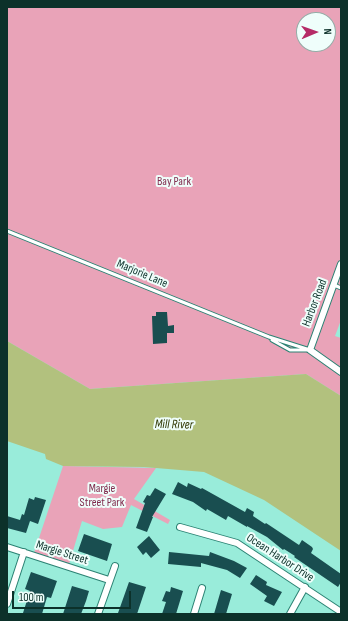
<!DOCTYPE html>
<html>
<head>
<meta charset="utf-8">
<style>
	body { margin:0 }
	#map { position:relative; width:348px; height:621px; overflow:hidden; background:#99ecda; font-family:"Sofia Sans Condensed",sans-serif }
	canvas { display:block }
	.frame { position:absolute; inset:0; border:8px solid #0c312a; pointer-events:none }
	.north { position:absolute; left:296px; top:12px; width:40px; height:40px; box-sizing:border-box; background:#effefb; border:1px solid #94aca7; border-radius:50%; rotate:88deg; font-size:11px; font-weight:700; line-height:16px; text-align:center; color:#0c312a }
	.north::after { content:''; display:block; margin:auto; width:14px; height:18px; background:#b52b67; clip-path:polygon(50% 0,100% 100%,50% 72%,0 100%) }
	.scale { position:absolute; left:12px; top:591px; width:119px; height:18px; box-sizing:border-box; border:2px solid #0c312a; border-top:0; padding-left:5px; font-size:12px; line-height:14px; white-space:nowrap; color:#0c312a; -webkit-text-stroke:3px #effefb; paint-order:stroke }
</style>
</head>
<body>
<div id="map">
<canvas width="348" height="621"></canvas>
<div class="frame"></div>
<div class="north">N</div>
<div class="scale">100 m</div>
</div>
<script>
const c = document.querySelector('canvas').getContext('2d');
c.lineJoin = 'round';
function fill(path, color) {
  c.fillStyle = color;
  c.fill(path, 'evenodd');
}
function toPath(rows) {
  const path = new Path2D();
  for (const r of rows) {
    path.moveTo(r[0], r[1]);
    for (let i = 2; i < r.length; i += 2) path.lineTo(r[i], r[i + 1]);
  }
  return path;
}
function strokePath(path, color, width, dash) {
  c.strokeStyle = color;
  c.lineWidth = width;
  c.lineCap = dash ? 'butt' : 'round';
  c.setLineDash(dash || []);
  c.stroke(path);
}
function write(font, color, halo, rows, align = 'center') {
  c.font = font + ' "Sofia Sans Condensed",sans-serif';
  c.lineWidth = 4;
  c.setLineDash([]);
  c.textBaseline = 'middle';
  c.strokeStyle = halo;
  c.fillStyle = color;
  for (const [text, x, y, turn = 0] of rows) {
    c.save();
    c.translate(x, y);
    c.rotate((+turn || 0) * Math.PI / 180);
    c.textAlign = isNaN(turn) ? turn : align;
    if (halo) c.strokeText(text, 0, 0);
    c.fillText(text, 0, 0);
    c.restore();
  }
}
fill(toPath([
	[7,7,341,7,341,320,335,336,341,338,341,396,306,374,90,389,7,341],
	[304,20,328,20,328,44,304,44],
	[63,466,156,468,134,499,170,520,168,524,131,505,122,527,103,529,82,521,69,564,34,553]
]), '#e9a3b8');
fill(toPath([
	[7,341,90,389,306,374,341,396,341,551,264,500,204,472,144,467,63,466,46,459,45,454,7,441]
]), '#b2c17e');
fill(toPath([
	[156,312,167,312,168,326,174,325,174,333,167,333,167,343,153,344,152,316,156,316],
	[178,482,187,487,188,483,201,489,202,488,245,512,247,508,254,512,253,516,265,524,266,523,299,545,302,540,312,547,313,549,311,553,341,574,341,582,338,587,294,557,295,556,284,549,283,550,267,537,247,526,247,527,228,516,226,520,207,509,206,511,193,502,172,494],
	[155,488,166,494,152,517,153,517,147,532,136,528,145,503,143,502,147,495,150,496],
	[35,497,46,500,38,524,30,521,26,533,7,528,7,516,20,520,22,514,24,515,29,498,34,500],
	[84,534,112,544,107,561,78,551],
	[149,536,160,550,151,558,146,552,143,555,137,547],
	[169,552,209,556,210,552,234,561,247,568,240,578,227,570,201,563,201,567,168,564],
	[31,572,57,581,51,598,47,597,42,614,23,613,30,591,25,589],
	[256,575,267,582,266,585,282,592,274,606,264,601,267,596,250,584],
	[129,582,146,587,137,614,118,613],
	[72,586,89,591,86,601,81,614,63,614],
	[171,587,183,591,176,614,162,614,166,602,162,601,166,591,170,592],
	[221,590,232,594,226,614,214,614]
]), '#194e50');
const service = toPath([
	[7,231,269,337,310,350],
	[334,285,341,288],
	[272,340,290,350,308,350]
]);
const minor = toPath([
	[341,264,310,350,341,372],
	[180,527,237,543,341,612],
	[7,547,109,580],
	[7,604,24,552],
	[98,614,115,566],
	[194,614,202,588],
	[290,614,305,587]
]);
strokePath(service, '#2b8273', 5);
strokePath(minor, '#2b8273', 8);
strokePath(service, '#fff', 3);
strokePath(minor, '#fff', 6);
write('12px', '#812c4e', '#effefb', [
	["Bay Park",174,182],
	["Margie",102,489],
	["Street Park",102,503]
]);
write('12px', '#0c312a', '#effefb', [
	["Marjorie Lane",142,274,23],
	["Harbor Road",315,303,-69],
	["Margie Street",62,553,18],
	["Ocean Harbor Drive",280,558,33]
]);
write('italic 13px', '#303904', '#effefb', [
	["Mill River",174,425,1]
]);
</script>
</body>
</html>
